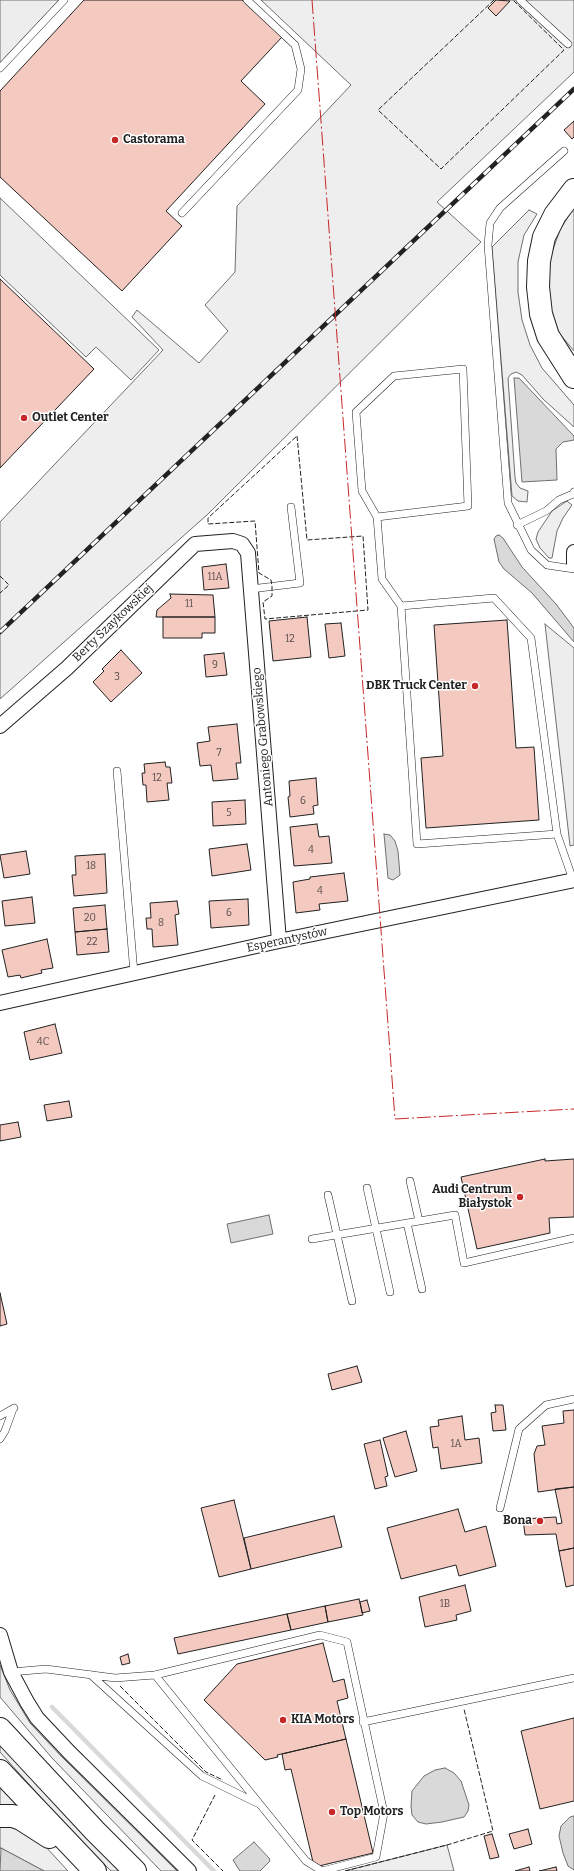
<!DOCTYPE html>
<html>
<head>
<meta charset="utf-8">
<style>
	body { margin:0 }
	canvas { display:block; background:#fff }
</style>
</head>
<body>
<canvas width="574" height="1871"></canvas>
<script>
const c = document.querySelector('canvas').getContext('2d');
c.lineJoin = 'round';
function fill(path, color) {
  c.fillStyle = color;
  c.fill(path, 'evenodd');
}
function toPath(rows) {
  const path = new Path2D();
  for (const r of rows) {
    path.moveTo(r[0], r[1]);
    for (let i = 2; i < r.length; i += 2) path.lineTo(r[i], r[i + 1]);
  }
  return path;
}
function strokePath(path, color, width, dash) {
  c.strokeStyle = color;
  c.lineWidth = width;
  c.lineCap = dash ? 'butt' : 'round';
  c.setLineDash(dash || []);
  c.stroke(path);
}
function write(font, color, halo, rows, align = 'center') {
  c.font = font + ' Bitter,serif';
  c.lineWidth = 3;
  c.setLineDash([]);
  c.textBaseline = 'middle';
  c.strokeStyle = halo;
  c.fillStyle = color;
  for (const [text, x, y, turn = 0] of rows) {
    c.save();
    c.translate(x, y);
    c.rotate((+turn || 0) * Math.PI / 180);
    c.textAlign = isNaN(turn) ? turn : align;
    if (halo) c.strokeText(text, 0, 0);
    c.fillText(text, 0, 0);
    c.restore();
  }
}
const green = toPath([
	[261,0,574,0,574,72,437,202,481,242,208,514,0,699,0,522,163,350,132,317,137,310,199,363,228,331,205,305,235,272,237,206,351,85,261,0],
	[574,207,574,351,554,327,547,287,550,258,560,230,574,207],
	[529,210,537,214,524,235,518,262,518,292,522,320,530,345,542,368,574,405,574,427,543,399,522,375,516,372,511,374,508,378,515,477,516,483,520,488,528,491,527,502,518,501,512,496,492,247,529,210],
	[567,501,572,505,563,518,557,531,552,558,549,558,540,548,536,539,538,532,552,511,567,501],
	[0,1665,10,1690,30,1723,60,1755,177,1871,161,1871,52,1758,0,1697,0,1665],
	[0,1740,122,1871,111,1871,72,1832,0,1752,0,1740],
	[0,1784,14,1802,21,1807,0,1809,0,1784],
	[0,1822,34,1834,68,1871,44,1871,1,1848,0,1849,0,1822],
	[447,1845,454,1871,345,1871,447,1845]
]);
fill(green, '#eee');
strokePath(green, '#6f6f6f', 1);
const parking = toPath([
	[0,0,64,0,0,68,0,0],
	[0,198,159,350,131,380,96,347,86,357,0,275,0,198],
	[545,624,574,648,574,845,570,846,545,624]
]);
fill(parking, '#ededed');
strokePath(parking, '#6f6f6f', 1);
const water = toPath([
	[514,378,519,378,574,436,574,440,563,442,556,449,557,480,522,482,514,378],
	[499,535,503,538,522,567,556,604,574,628,574,642,532,593,504,569,499,562,494,539,496,536,499,535],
	[384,834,390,835,395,841,398,851,400,875,393,880,388,878,384,834],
	[269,1215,273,1234,231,1243,227,1224,269,1215],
	[445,1768,454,1773,461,1781,469,1805,468,1811,464,1817,442,1822,426,1824,418,1822,412,1815,411,1806,412,1791,424,1776,435,1770,445,1768],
	[574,1816,574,1870,568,1866,563,1853,559,1836,561,1826,570,1817,574,1816],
	[254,1842,269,1858,270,1861,260,1871,240,1871,233,1860,254,1842],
	[1,1848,44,1871,0,1871,1,1848]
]);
fill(water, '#d9d9d9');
strokePath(water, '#6f6f6f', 1);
strokePath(toPath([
	[52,1707,214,1871]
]), '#d9d9d9', 4.5);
const building = toPath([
	[84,0,242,0,282,37,241,81,265,104,166,211,182,226,122,291,0,177,0,91,84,0],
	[496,0,510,1,496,16,488,8,496,0],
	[574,121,574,137,572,139,564,130,574,121],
	[0,279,94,369,0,468,0,279],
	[226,564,229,588,204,590,202,567,226,564],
	[170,594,213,595,215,617,156,617,157,610,171,598,170,594],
	[163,617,215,617,215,633,202,633,202,638,163,638,163,617],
	[307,617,311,657,273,661,269,621,307,617],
	[507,620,516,748,534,747,539,820,426,828,421,758,443,756,434,625,507,620],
	[341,623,345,656,329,658,325,624,341,623],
	[121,650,142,673,111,702,93,682,104,671,102,669,121,650],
	[224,653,227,675,206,677,204,655,224,653],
	[237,724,241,763,236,763,238,779,213,781,211,765,200,766,197,743,210,741,208,727,237,724],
	[165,762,166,767,170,767,172,783,167,783,169,800,147,802,146,785,143,785,142,773,145,773,144,764,165,762],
	[316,778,318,805,313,806,314,814,290,817,288,797,290,796,289,781,316,778],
	[245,800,246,824,213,826,212,802,245,800],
	[317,824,319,837,329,836,332,863,294,866,290,827,317,824],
	[247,844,251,870,212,876,209,849,247,844],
	[26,851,30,874,4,878,0,855,26,851],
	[105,854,107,893,74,896,72,875,76,875,75,856,105,854],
	[344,873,348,901,319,904,320,910,296,913,293,882,310,879,310,877,344,873],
	[32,897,35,923,5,926,2,901,32,897],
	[248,899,249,925,211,928,209,901,248,899],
	[177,901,179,914,175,915,178,945,153,947,152,929,147,929,146,918,151,918,150,903,177,901],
	[105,905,107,929,75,932,73,908,105,905],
	[107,929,109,952,77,955,75,932,107,929],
	[47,939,53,968,41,970,42,973,21,978,20,975,8,977,2,950,47,939],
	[55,1024,62,1053,30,1060,24,1032,55,1024],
	[69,1101,72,1117,47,1121,44,1105,69,1101],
	[18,1122,21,1137,0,1141,0,1125,18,1122],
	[545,1159,545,1161,574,1159,574,1217,549,1218,550,1233,477,1249,461,1177,545,1159],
	[0,1293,7,1324,0,1326,0,1293],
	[357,1366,362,1382,332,1390,328,1374,357,1366],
	[495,1405,503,1405,506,1430,493,1431,491,1413,496,1412,495,1405],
	[574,1410,574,1487,538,1492,534,1454,537,1446,545,1445,542,1426,564,1423,563,1411,574,1410],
	[462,1416,465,1440,479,1438,482,1463,441,1469,438,1447,433,1448,430,1427,439,1426,438,1420,462,1416],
	[406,1431,417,1471,395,1477,383,1438,406,1431],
	[380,1440,388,1476,385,1477,387,1486,375,1489,364,1444,380,1440],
	[574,1487,574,1548,559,1551,556,1534,525,1535,523,1519,556,1517,557,1524,562,1523,555,1489,574,1487],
	[234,1500,251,1569,219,1577,201,1508,234,1500],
	[458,1509,465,1532,486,1526,496,1566,459,1576,456,1565,401,1579,387,1528,458,1509],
	[334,1516,342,1547,251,1569,244,1538,334,1516],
	[574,1548,574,1585,566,1587,559,1551,574,1548],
	[465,1585,471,1611,456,1615,457,1620,425,1627,419,1597,465,1585],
	[359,1599,363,1615,328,1622,325,1606,359,1599],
	[367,1600,370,1611,362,1613,360,1602,367,1600],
	[325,1606,328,1622,291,1630,287,1614,325,1606],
	[287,1614,291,1630,178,1654,174,1638,287,1614],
	[323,1643,333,1682,344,1679,348,1698,337,1701,346,1739,277,1755,278,1757,265,1760,204,1700,237,1664,323,1643],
	[128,1654,130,1663,122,1665,120,1657,128,1654],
	[574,1718,574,1801,540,1809,521,1731,574,1718],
	[346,1739,373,1853,319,1866,313,1862,291,1769,285,1770,282,1754,346,1739],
	[528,1829,532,1844,514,1849,509,1834,528,1829],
	[492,1834,499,1857,490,1859,484,1836,492,1834],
	[529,1867,530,1871,515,1871,529,1867],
	[556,1867,557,1871,539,1871,556,1867]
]);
fill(building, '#f3c9c0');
strokePath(building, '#222', 1);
const service = toPath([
	[520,0,568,44],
	[0,68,64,0],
	[564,151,500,208,490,223,488,245,508,503,531,550,547,565,574,569],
	[182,213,298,90,301,69,295,45,247,0],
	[377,517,362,491,356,412,394,376,463,369,468,506,377,517,382,579,401,606],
	[517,525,546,511,559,500,573,494,574,492],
	[251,589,300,583,291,507],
	[117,771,134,973],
	[557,834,417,844,401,606,494,598,531,638,557,834,573,880],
	[410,1181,419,1221],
	[367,1188,390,1292],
	[328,1195,352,1301],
	[407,1223,422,1289],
	[312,1239,455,1215,464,1263,574,1238],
	[0,1416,14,1408],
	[0,1439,5,1431,13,1409],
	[500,1508,519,1429,546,1405,574,1399],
	[11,1672,46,1669,115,1678,155,1675,320,1635,347,1642,384,1813,376,1857,322,1871],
	[91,1675,202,1776,257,1803],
	[155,1675,306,1861,322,1871],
	[363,1722,574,1678]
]);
const minor = toPath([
	[574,552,574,564],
	[0,726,67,668,195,544,233,541,242,544,248,553,279,941],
	[0,1003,279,941,574,880],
	[0,1635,11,1672,27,1702,37,1718,69,1752,189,1871]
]);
const primary = toPath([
	[574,190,555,215,544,237,539,261,538,287,541,314,548,336,574,377]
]);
const trunk = toPath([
	[0,1729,95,1831,135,1871],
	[0,1771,95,1871],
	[0,1816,13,1816,21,1819,49,1837]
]);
strokePath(service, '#222', 8);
strokePath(minor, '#222', 16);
strokePath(primary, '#222', 24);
strokePath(trunk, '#222', 24);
strokePath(service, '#fff', 7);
strokePath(minor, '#fff', 14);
strokePath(primary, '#fff', 22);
strokePath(trunk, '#fff', 22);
const rail = toPath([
	[0,632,574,89]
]);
strokePath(rail, '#222', 4.5);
strokePath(rail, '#fff', 3, [9]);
strokePath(toPath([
	[494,0,378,110,441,169,564,50,513,0],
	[297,436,307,540,363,536,368,610,265,619,263,602,272,596,272,586,271,580,259,573,255,521,208,524,208,518,297,436],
	[0,576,9,585,0,593],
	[120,1686,206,1772,223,1780],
	[215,1795,192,1840,223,1871],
	[345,1871,447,1845,493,1831,464,1709]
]), '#222', 1, [5, 2]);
strokePath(toPath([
	[312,0,395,1119,574,1109]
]), '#c62828', 1, [14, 3, 2, 3]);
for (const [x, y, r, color] of [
	[115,140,4,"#c62828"],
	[24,418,4,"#c62828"],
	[475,686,4,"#c62828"],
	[520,1197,4,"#c62828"],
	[540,1521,4,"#c62828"],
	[283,1720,4,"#c62828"],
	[332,1812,4,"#c62828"]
]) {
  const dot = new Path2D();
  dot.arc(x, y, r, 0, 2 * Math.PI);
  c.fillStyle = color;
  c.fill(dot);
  strokePath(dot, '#fff', 1.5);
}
write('10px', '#564c4a', null, [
	["11A",215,577],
	["11",189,604],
	["12",290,639],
	["9",215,665],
	["3",117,677],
	["7",219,753],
	["12",157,778],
	["6",303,801],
	["5",229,813],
	["4",311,850],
	["18",91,866],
	["4",320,891],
	["6",229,913],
	["20",90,918],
	["8",161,923],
	["22",92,942],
	["4C",43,1042],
	["1A",456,1444],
	["1B",445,1604]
]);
write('bold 12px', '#222', '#fff', [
	["Castorama",123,140],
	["Outlet Center",32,418],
	["DBK Truck Center",467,686,"right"],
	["Audi Centrum",512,1190,"right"],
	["Białystok",512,1204,"right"],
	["Bona",532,1521,"right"],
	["KIA Motors",291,1720],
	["Top Motors",340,1812]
], 'left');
write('12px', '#222', '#fff', [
	["Berty Szaykowskiej",113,623,-44],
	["Antoniego Grabowskiego",263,737,-95],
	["Esperantystów",287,940,-12]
]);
</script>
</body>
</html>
